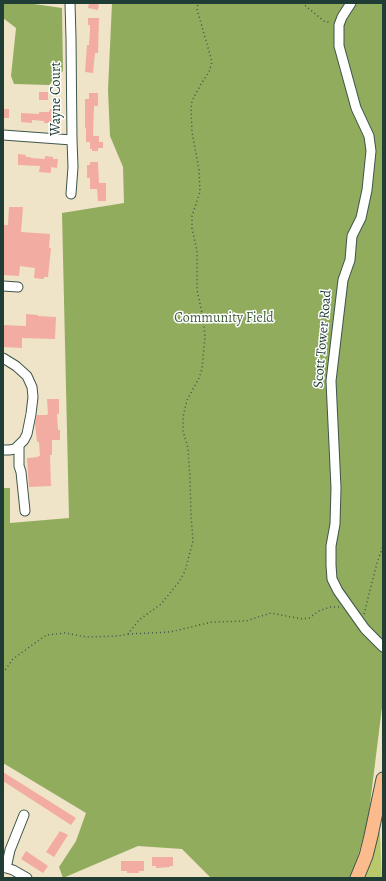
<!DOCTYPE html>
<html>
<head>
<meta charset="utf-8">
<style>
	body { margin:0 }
	#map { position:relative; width:386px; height:881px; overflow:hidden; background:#efe4c7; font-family:Alegreya,serif }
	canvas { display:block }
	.frame { position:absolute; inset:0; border:4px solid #1f3d34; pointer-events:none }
</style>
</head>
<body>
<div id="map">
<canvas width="386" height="881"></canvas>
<div class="frame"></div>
</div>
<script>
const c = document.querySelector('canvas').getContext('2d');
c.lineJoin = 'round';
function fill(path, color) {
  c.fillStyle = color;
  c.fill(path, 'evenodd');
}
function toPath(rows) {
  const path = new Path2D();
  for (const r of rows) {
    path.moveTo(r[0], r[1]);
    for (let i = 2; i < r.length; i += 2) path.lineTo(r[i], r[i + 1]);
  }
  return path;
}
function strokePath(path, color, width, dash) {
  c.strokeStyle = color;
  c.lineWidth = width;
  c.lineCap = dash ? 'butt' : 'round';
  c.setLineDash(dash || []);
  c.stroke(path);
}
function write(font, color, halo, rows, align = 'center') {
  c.font = font + ' Alegreya,serif';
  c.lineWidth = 3;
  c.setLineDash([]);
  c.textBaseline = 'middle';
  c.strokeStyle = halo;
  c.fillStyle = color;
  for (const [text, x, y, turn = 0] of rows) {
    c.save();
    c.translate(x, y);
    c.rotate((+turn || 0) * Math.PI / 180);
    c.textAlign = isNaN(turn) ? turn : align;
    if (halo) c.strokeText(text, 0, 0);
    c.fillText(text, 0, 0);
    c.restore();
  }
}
fill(toPath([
	[380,832,382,878,361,878,376,833]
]), '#b9c86a');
fill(toPath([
	[3,3,27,3,62,8,63,71,49,85,14,84,11,76,16,28,3,18],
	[112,3,383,3,383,699,368,820,355,867,349,878,211,878,182,849,138,846,63,878,59,867,76,841,86,813,3,763,3,488,10,488,10,523,69,518,62,213,124,203,123,167,110,136,108,90]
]), '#92ac5e');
fill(toPath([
	[89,3,99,3,98,10,88,8],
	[88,18,99,18,98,53,95,53,93,73,85,72,87,45,89,45,90,31,90,25,88,25],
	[39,92,48,92,48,100,39,100],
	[89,93,98,93,98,106,94,106,93,136,99,136,99,142,103,142,103,148,98,148,98,151,92,151,92,149,90,149,90,142,86,142,86,128,85,128,85,99,89,99],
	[3,109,9,109,9,118,3,118],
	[50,109,57,110,56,122,52,121,51,123,44,123,44,121,32,120,32,123,21,122,21,113,39,114,39,112,49,112],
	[18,154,26,155,26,157,31,157,31,158,45,159,45,156,53,157,53,159,58,159,57,168,51,167,51,173,39,172,40,166,18,165],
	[90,162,98,162,99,183,106,183,106,201,98,201,97,189,90,189,90,178,87,178,87,165,90,165],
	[9,207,23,207,21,232,50,234,49,248,51,248,48,277,44,277,44,279,34,278,35,268,20,266,19,276,3,275,3,225,8,225],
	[26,314,38,315,38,316,56,317,55,339,22,338,22,348,3,347,3,325,26,326],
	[47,399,59,399,59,414,57,414,58,430,60,430,60,440,52,440,52,455,50,455,51,486,29,487,27,458,38,457,38,456,40,456,39,442,37,442,35,423,37,415,47,415,47,414,48,414],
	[3,772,76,818,71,825,3,781],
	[60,831,68,835,54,857,46,852],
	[26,851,48,866,43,873,21,859],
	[152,857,173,857,173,866,170,866,170,867,156,868,156,866,152,866],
	[121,861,144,861,144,871,139,871,139,873,127,873,127,871,121,871]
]), '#f2aca2');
const minor = toPath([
	[70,3,71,38,72,140,73,167,71,194],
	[351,3,342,17,339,25,339,46,356,108,369,136,371,151,367,190,361,218,352,236,350,260,343,280,331,381,336,488,335,524,331,546,331,565,332,579,338,591,365,629,383,647],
	[3,135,72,140],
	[3,286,18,287],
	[3,358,16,366,27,376,32,387,33,397,31,414,27,434,24,440,15,449,9,450,3,450],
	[19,446,19,466,21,472,25,511],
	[3,867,13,870,27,878],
	[6,868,10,850,24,815]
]);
const highway = toPath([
	[357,878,366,856,371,836,383,779]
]);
strokePath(minor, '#3e564a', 11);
strokePath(highway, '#3e564a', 15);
strokePath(toPath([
	[302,3,324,21,331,23],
	[364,614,377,563,383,546],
	[128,634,170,632,212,622,246,621,271,613,302,619,309,618,319,611,330,607,340,607],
	[3,673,13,659,42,638,47,635,65,633,87,637,118,636,128,634,139,620,161,604,179,582,185,571,193,541,191,516,190,478,188,448,183,431,183,417,187,400,199,378,202,369,205,336,203,318,197,290,197,251,192,228,192,216,200,192,199,170,192,132,191,109,192,101,201,84,209,72,212,62,197,9,198,3]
]), '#3e564a', 1.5, [1, 3]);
strokePath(minor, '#fff', 9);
strokePath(highway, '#fbbb8d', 13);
write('14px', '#1f3d34', '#fff', [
	["Wayne Court",57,99,-90],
	["Scott Tower Road",323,339,-85]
]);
write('14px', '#466042', '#fff', [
	["Community Field",224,319]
]);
</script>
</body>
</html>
